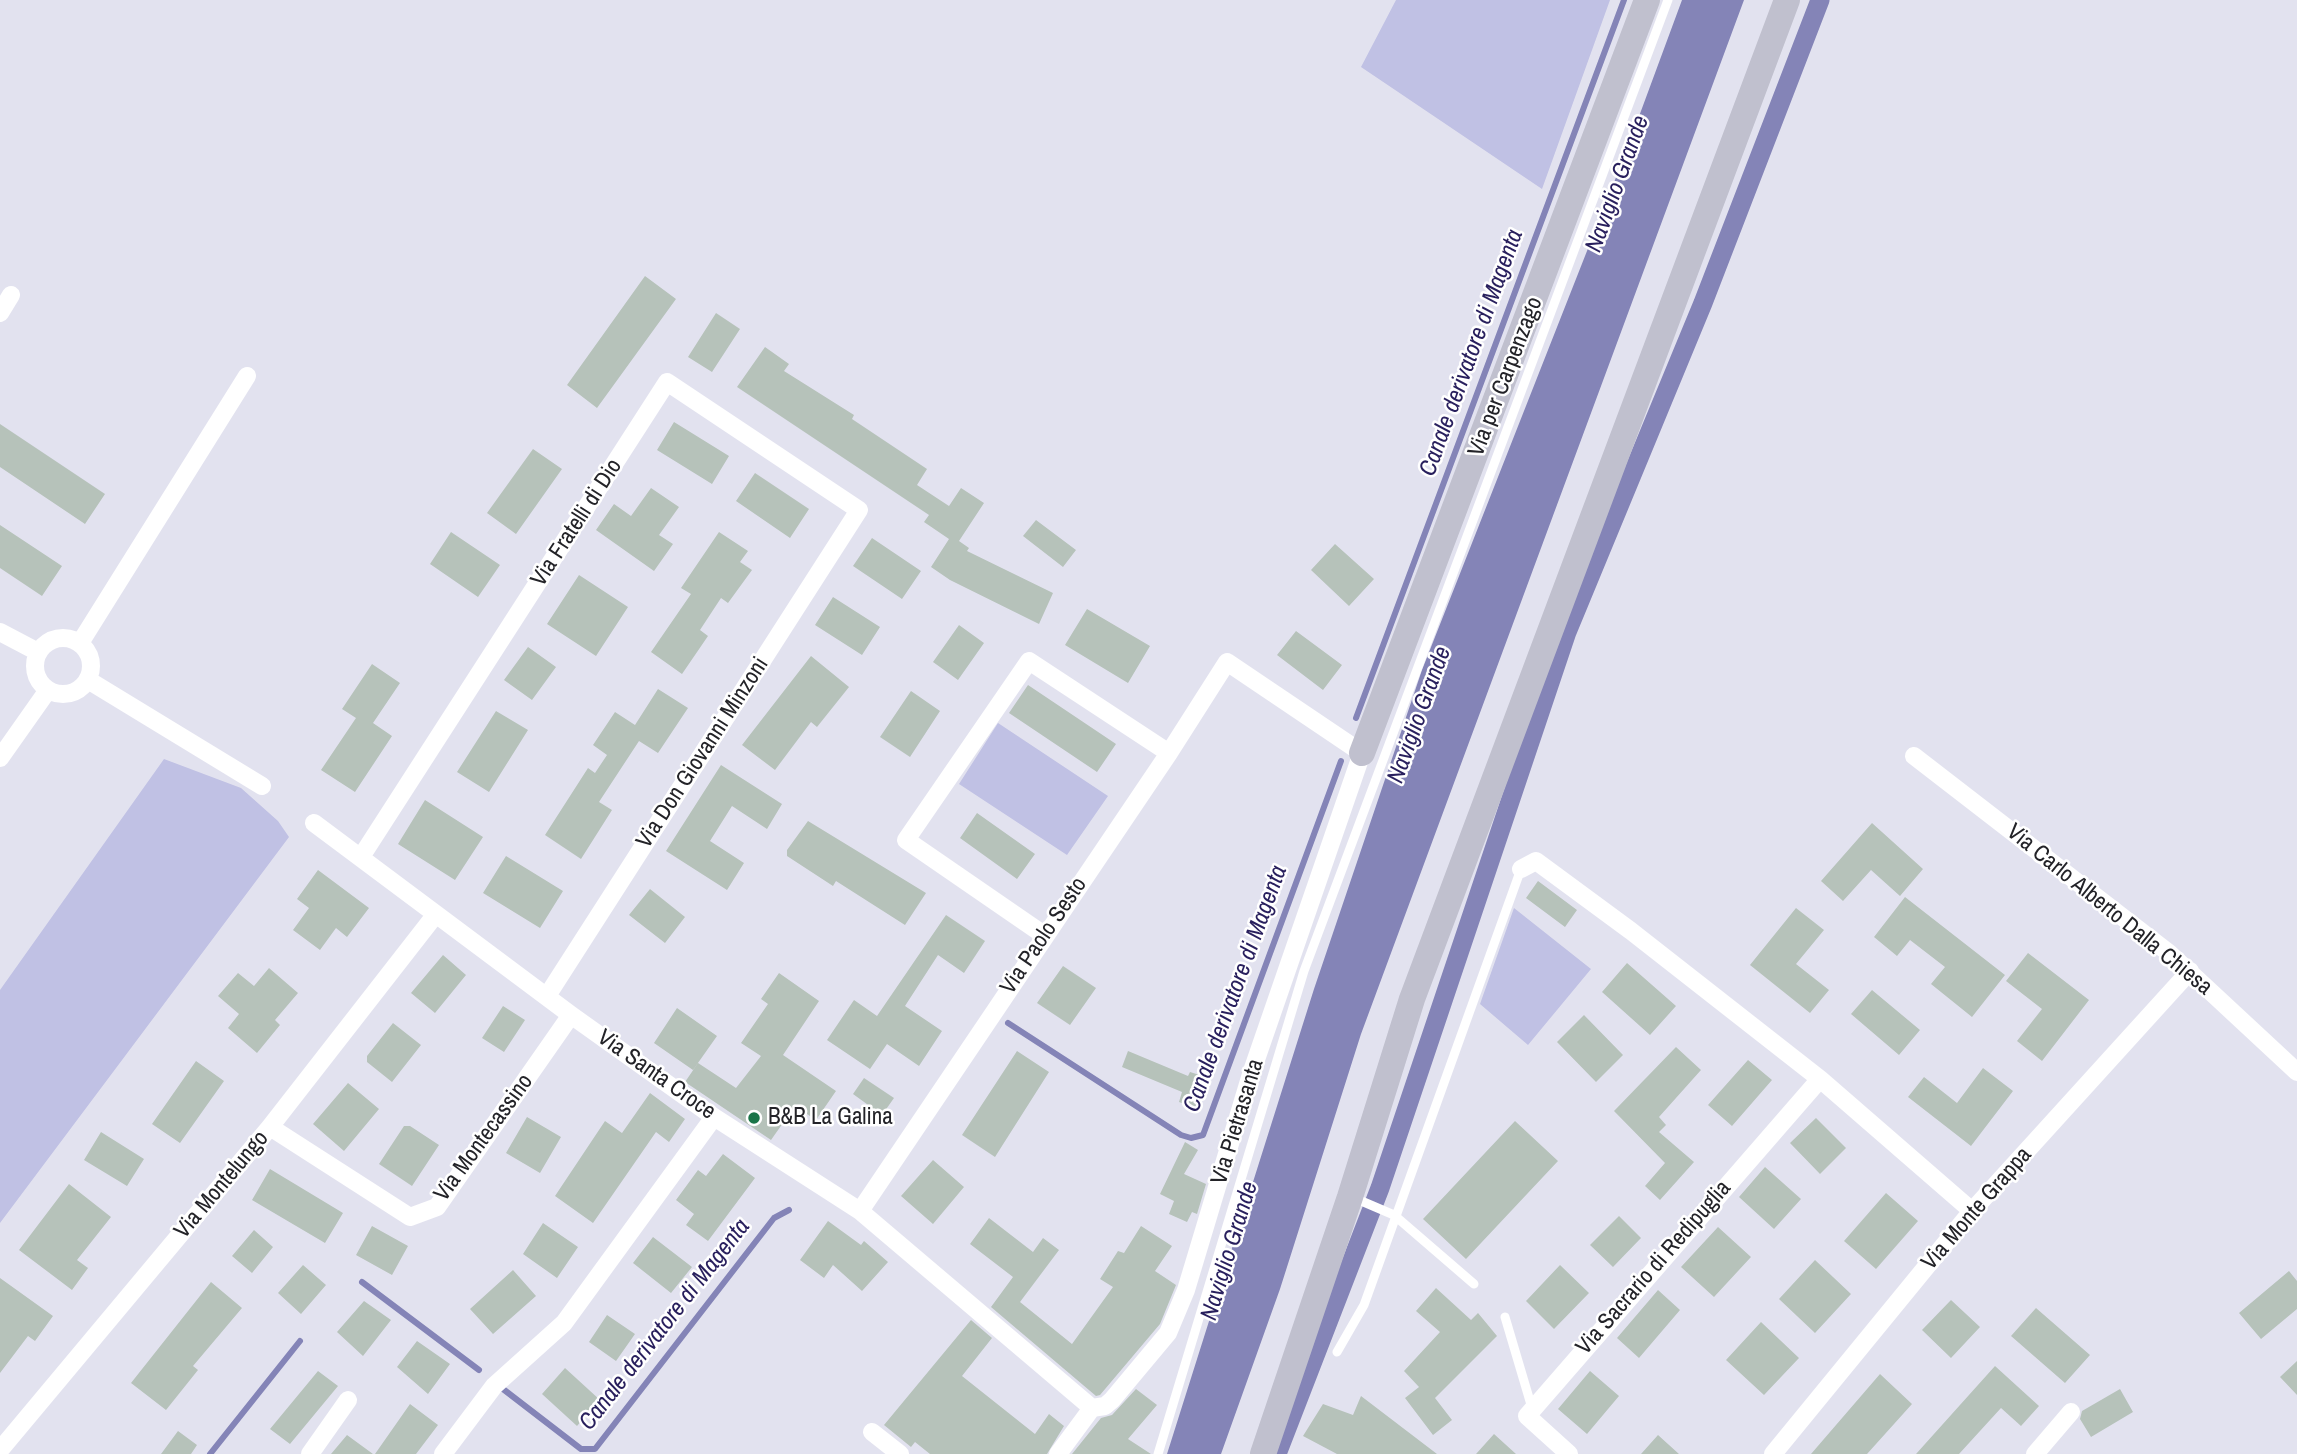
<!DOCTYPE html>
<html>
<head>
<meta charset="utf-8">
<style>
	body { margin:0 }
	canvas { display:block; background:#e2e2ef }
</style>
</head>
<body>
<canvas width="2297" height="1454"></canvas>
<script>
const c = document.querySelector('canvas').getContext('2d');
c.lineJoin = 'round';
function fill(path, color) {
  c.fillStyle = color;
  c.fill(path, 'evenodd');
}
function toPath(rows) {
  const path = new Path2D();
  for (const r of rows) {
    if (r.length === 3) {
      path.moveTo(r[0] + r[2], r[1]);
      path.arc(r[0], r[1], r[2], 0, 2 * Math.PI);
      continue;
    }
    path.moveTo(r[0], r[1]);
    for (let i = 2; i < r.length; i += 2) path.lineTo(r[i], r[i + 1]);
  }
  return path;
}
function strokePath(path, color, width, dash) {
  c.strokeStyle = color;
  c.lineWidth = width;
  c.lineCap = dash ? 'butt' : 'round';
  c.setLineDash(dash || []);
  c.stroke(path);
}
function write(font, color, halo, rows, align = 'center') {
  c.font = font + ' "Archivo Narrow",sans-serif';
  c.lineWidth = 5;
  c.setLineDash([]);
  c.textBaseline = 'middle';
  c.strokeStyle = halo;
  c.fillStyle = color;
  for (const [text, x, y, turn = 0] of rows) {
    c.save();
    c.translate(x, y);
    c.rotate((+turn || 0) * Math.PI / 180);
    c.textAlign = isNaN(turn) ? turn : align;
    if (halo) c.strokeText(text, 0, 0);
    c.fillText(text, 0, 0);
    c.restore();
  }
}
fill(toPath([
	[1396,0,1610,0,1542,189,1361,67],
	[998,723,1108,796,1067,855,959,784],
	[164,759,241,788,278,821,289,837,0,1223,0,990],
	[1514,908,1591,969,1528,1045,1480,1004]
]), '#c0c1e4');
fill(toPath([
	[1682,0,1744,0,1361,1034,1280,1289,1221,1454,1167,1454,1314,989,1422,670,1624,157]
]), '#8484b7');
strokePath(toPath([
	[1356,718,1624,0],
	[1008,1023,1181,1135,1191,1138,1203,1135,1341,761],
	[362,1282,479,1370],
	[503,1389,581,1449,595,1449,774,1218,789,1210],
	[210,1454,300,1341]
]), '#8484b7', 6);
strokePath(toPath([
	[1277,1454,1380,1188,1567,632,1703,303,1820,0]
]), '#8484b7', 19);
fill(toPath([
	[645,276,676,299,597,408,567,385],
	[716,313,740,329,712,372,688,357],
	[765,347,789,364,784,371,854,415,852,419,927,469,917,485,949,506,961,488,984,503,959,541,969,548,967,551,1053,593,1039,624,950,580,931,567,949,539,924,522,929,515,737,387],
	[674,422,729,456,712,484,657,450],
	[0,424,105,494,85,524,0,467],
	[533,449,562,469,516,534,487,513],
	[755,473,809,509,790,538,736,501],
	[651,488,679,507,659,535,673,544,654,571,596,530,614,504,631,516],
	[1036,520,1076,550,1063,567,1023,536],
	[0,525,62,566,42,596,0,568],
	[451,532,500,565,478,597,430,564],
	[719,532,748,551,740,562,752,570,728,603,721,598,700,630,708,636,682,674,651,652,691,594,681,588],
	[872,538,921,571,902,599,853,566],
	[1335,544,1374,579,1349,606,1311,570],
	[579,575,628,607,596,656,547,624],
	[833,597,880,627,862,655,815,625],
	[1087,609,1150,646,1128,683,1065,645],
	[959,625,984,643,958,680,933,662],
	[1296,631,1342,665,1323,690,1277,655],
	[528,647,556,667,532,700,504,680],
	[811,656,849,687,817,727,811,722,775,770,742,745],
	[372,664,400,683,373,723,392,736,355,792,321,770,356,718,342,709],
	[1028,685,1116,744,1097,772,1009,713],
	[658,689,688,708,658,753,639,741,599,802,612,810,581,859,545,835,588,768,595,773,607,755,593,745,615,712,635,725],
	[911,691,940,711,910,757,880,737],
	[496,711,528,730,489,792,457,772],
	[721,765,782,804,767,829,732,806,710,841,744,863,727,890,666,851],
	[425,800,483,837,455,880,398,844],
	[977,813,1035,854,1017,879,960,838],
	[808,821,926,893,905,925,836,881,833,886,787,856,787,850],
	[1872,823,1923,869,1900,896,1871,870,1843,901,1821,881],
	[506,856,563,891,540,928,483,893],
	[318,870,369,908,347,937,336,928,320,950,293,930,309,908,297,899],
	[1538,881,1577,910,1565,927,1526,898],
	[650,889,685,917,665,943,629,915],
	[1905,897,2005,975,1972,1017,1931,984,1945,967,1910,940,1897,956,1874,937],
	[1796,908,1824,930,1796,964,1829,990,1810,1013,1750,965],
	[946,915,985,941,964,973,938,955,905,1006,942,1031,919,1066,887,1044,870,1069,827,1040,854,1000,877,1016],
	[2028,953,2089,1000,2042,1061,2017,1041,2042,1009,2006,981],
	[443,955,466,975,435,1013,411,993],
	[1627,963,1676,1006,1650,1035,1602,992],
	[1063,966,1096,988,1070,1025,1037,1003],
	[269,968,298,993,275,1020,280,1025,257,1053,228,1028,239,1014,218,996,238,973,254,986],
	[779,973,819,1001,783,1055,836,1091,816,1120,795,1106,771,1140,685,1082,698,1063,736,1088,761,1056,741,1043,768,1004,761,999],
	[1872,990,1920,1030,1899,1055,1851,1014],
	[503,1006,525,1020,504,1052,482,1038],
	[677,1008,717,1036,693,1070,654,1043],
	[1584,1015,1623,1055,1596,1082,1557,1042],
	[393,1023,421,1045,392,1082,367,1062,367,1056],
	[1676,1047,1701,1070,1659,1117,1666,1125,1659,1132,1694,1162,1660,1200,1645,1186,1665,1163,1614,1111],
	[1017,1051,1049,1072,995,1157,962,1135],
	[1128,1051,1188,1076,1190,1072,1209,1078,1199,1109,1179,1102,1182,1092,1122,1067],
	[1748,1060,1772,1080,1732,1126,1708,1105],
	[196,1061,224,1081,180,1143,152,1124],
	[1983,1068,2013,1091,1971,1146,1908,1097,1924,1077,1957,1103],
	[864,1078,894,1098,882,1115,853,1094],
	[348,1083,379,1109,344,1151,313,1124],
	[650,1093,685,1119,669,1142,656,1132,593,1223,555,1196,605,1121,622,1133],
	[527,1117,561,1137,540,1173,506,1153],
	[1816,1118,1846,1148,1820,1174,1790,1143],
	[1515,1121,1558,1161,1466,1259,1423,1219],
	[404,1126,410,1126,439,1145,412,1186,379,1164],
	[101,1132,144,1159,127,1186,84,1160],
	[1185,1142,1198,1150,1184,1174,1206,1184,1197,1214,1192,1212,1187,1222,1169,1214,1174,1201,1160,1194],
	[723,1154,755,1178,708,1241,686,1225,694,1214,676,1200,698,1170,706,1176],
	[933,1160,964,1187,933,1224,901,1196],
	[1765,1167,1801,1199,1774,1229,1739,1197],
	[270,1169,343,1213,325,1243,252,1200],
	[69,1184,111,1217,77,1260,88,1268,72,1290,19,1250],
	[1886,1193,1918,1221,1876,1269,1844,1241],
	[1619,1216,1641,1238,1613,1267,1590,1245],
	[989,1218,1033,1252,1043,1238,1059,1250,1020,1302,1072,1344,1113,1287,1100,1279,1118,1251,1124,1253,1141,1226,1172,1246,1155,1271,1176,1285,1160,1324,1100,1395,1096,1396,991,1307,1013,1277,970,1244],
	[828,1221,861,1245,864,1241,888,1262,862,1291,833,1265,824,1278,800,1260],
	[543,1223,578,1247,557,1278,523,1254],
	[372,1226,408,1246,392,1275,356,1255],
	[1718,1227,1751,1257,1714,1297,1681,1267],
	[254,1230,273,1247,252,1273,232,1256],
	[653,1237,692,1267,671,1293,633,1263],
	[1815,1260,1851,1294,1815,1333,1779,1299],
	[303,1265,326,1285,301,1314,278,1293],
	[1560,1265,1589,1293,1554,1329,1526,1301],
	[513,1270,536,1296,493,1334,470,1309],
	[2289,1271,2297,1281,2297,1309,2261,1339,2239,1313],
	[0,1278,53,1316,35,1341,28,1336,0,1373],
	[211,1282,242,1308,193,1366,198,1370,166,1410,131,1383],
	[1436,1288,1471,1320,1478,1313,1497,1336,1435,1398,1452,1420,1433,1435,1405,1398,1419,1387,1404,1371,1440,1332,1416,1311],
	[1658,1290,1680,1310,1639,1358,1617,1338],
	[1951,1300,1980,1327,1951,1358,1922,1330],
	[364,1301,391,1320,363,1356,337,1332],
	[2036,1308,2090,1355,2065,1383,2011,1336],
	[607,1315,635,1334,616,1361,589,1342],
	[971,1320,992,1338,962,1376,1035,1434,1049,1414,1064,1426,1047,1454,930,1454,915,1442,911,1447,884,1425],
	[1761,1322,1799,1358,1764,1395,1726,1360],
	[417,1341,450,1364,428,1394,397,1367],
	[2297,1361,2297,1395,2280,1377],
	[1995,1366,2039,1406,2021,1426,2001,1408,1959,1454,1916,1454],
	[565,1368,600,1400,577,1426,542,1394],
	[318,1371,338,1386,290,1444,270,1429],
	[1590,1371,1619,1396,1587,1434,1558,1409],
	[1880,1374,1912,1404,1867,1454,1811,1454],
	[1136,1389,1157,1405,1128,1439,1151,1454,1072,1454,1101,1418,1112,1415],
	[2120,1389,2133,1412,2091,1437,2080,1419,2082,1411],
	[1361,1396,1437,1454,1337,1454,1303,1436,1323,1404,1353,1415],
	[410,1404,438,1425,416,1454,375,1454],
	[178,1431,197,1445,191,1454,161,1454],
	[1494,1434,1516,1454,1476,1454],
	[347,1435,373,1454,331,1454],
	[1658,1435,1679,1454,1641,1454]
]), '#b6c2ba');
strokePath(toPath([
	[1352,1197,1394,1215,1474,1284],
	[1505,1317,1532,1408],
	[1337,1352,1364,1305,1521,869],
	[1158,1454,1304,971,1668,0]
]), '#fff', 9);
strokePath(toPath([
	[0,313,11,295],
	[0,632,38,652],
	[63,666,28],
	[80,643,247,376],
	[88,680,262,786],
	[1914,756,2169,953,2297,1072],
	[0,758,48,690],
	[314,823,571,1015,714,1117,860,1211,1092,1408],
	[361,857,667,382,859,510,547,996],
	[1521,869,1536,861,1631,931,1820,1079,1972,1211],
	[1044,935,906,840,1029,661,1169,753],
	[270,1127,410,1217,437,1207,571,1015],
	[860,1211,1169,753,1227,662,1362,753,1251,1074,1186,1290,1168,1333,1112,1400,1105,1406,1092,1408,1058,1454],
	[872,1432,900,1454],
	[0,1450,270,1127,436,914],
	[310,1454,348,1400],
	[443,1454,494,1386,564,1323,714,1117],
	[1569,1454,1527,1416,1820,1079],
	[1773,1454,1972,1211,2190,971],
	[2035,1454,2071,1412]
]), '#fff', 18);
strokePath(toPath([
	[1362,753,1647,0],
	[1263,1454,1350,1197,1412,999,1787,0]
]), '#c0c0ce', 26);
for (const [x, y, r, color] of [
	[754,1118,7,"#1a7448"]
]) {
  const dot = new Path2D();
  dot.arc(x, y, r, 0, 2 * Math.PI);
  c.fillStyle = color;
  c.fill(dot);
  strokePath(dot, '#fff', 2.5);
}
write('23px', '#232328', '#fff', [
	["Via per Carpenzago",1506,377,-69],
	["Via Fratelli di Dio",577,523,-57],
	["Via Don Giovanni Minzoni",703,753,-57],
	["Via Carlo Alberto Dalla Chiesa",2109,910,39],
	["Via Paolo Sesto",1044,936,-56],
	["Via Santa Croce",656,1075,35],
	["Via Pietrasanta",1238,1122,-73],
	["Via Montecassino",484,1138,-54],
	["Via Montelungo",222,1185,-50],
	["Via Monte Grappa",1977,1209,-49],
	["Via Sacrario di Redipuglia",1654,1268,-49]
]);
write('23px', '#232328', '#fff', [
	["B&B La Galina",768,1118]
], 'left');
write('italic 24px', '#281f5d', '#fff', [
	["Naviglio Grande",1618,184,-70],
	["Canale derivatore di Magenta",1472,353,-70],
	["Naviglio Grande",1420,715,-70],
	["Canale derivatore di Magenta",1236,989,-70],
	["Naviglio Grande",1230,1251,-73],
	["Canale derivatore di Magenta",665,1325,-52]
]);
</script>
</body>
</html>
